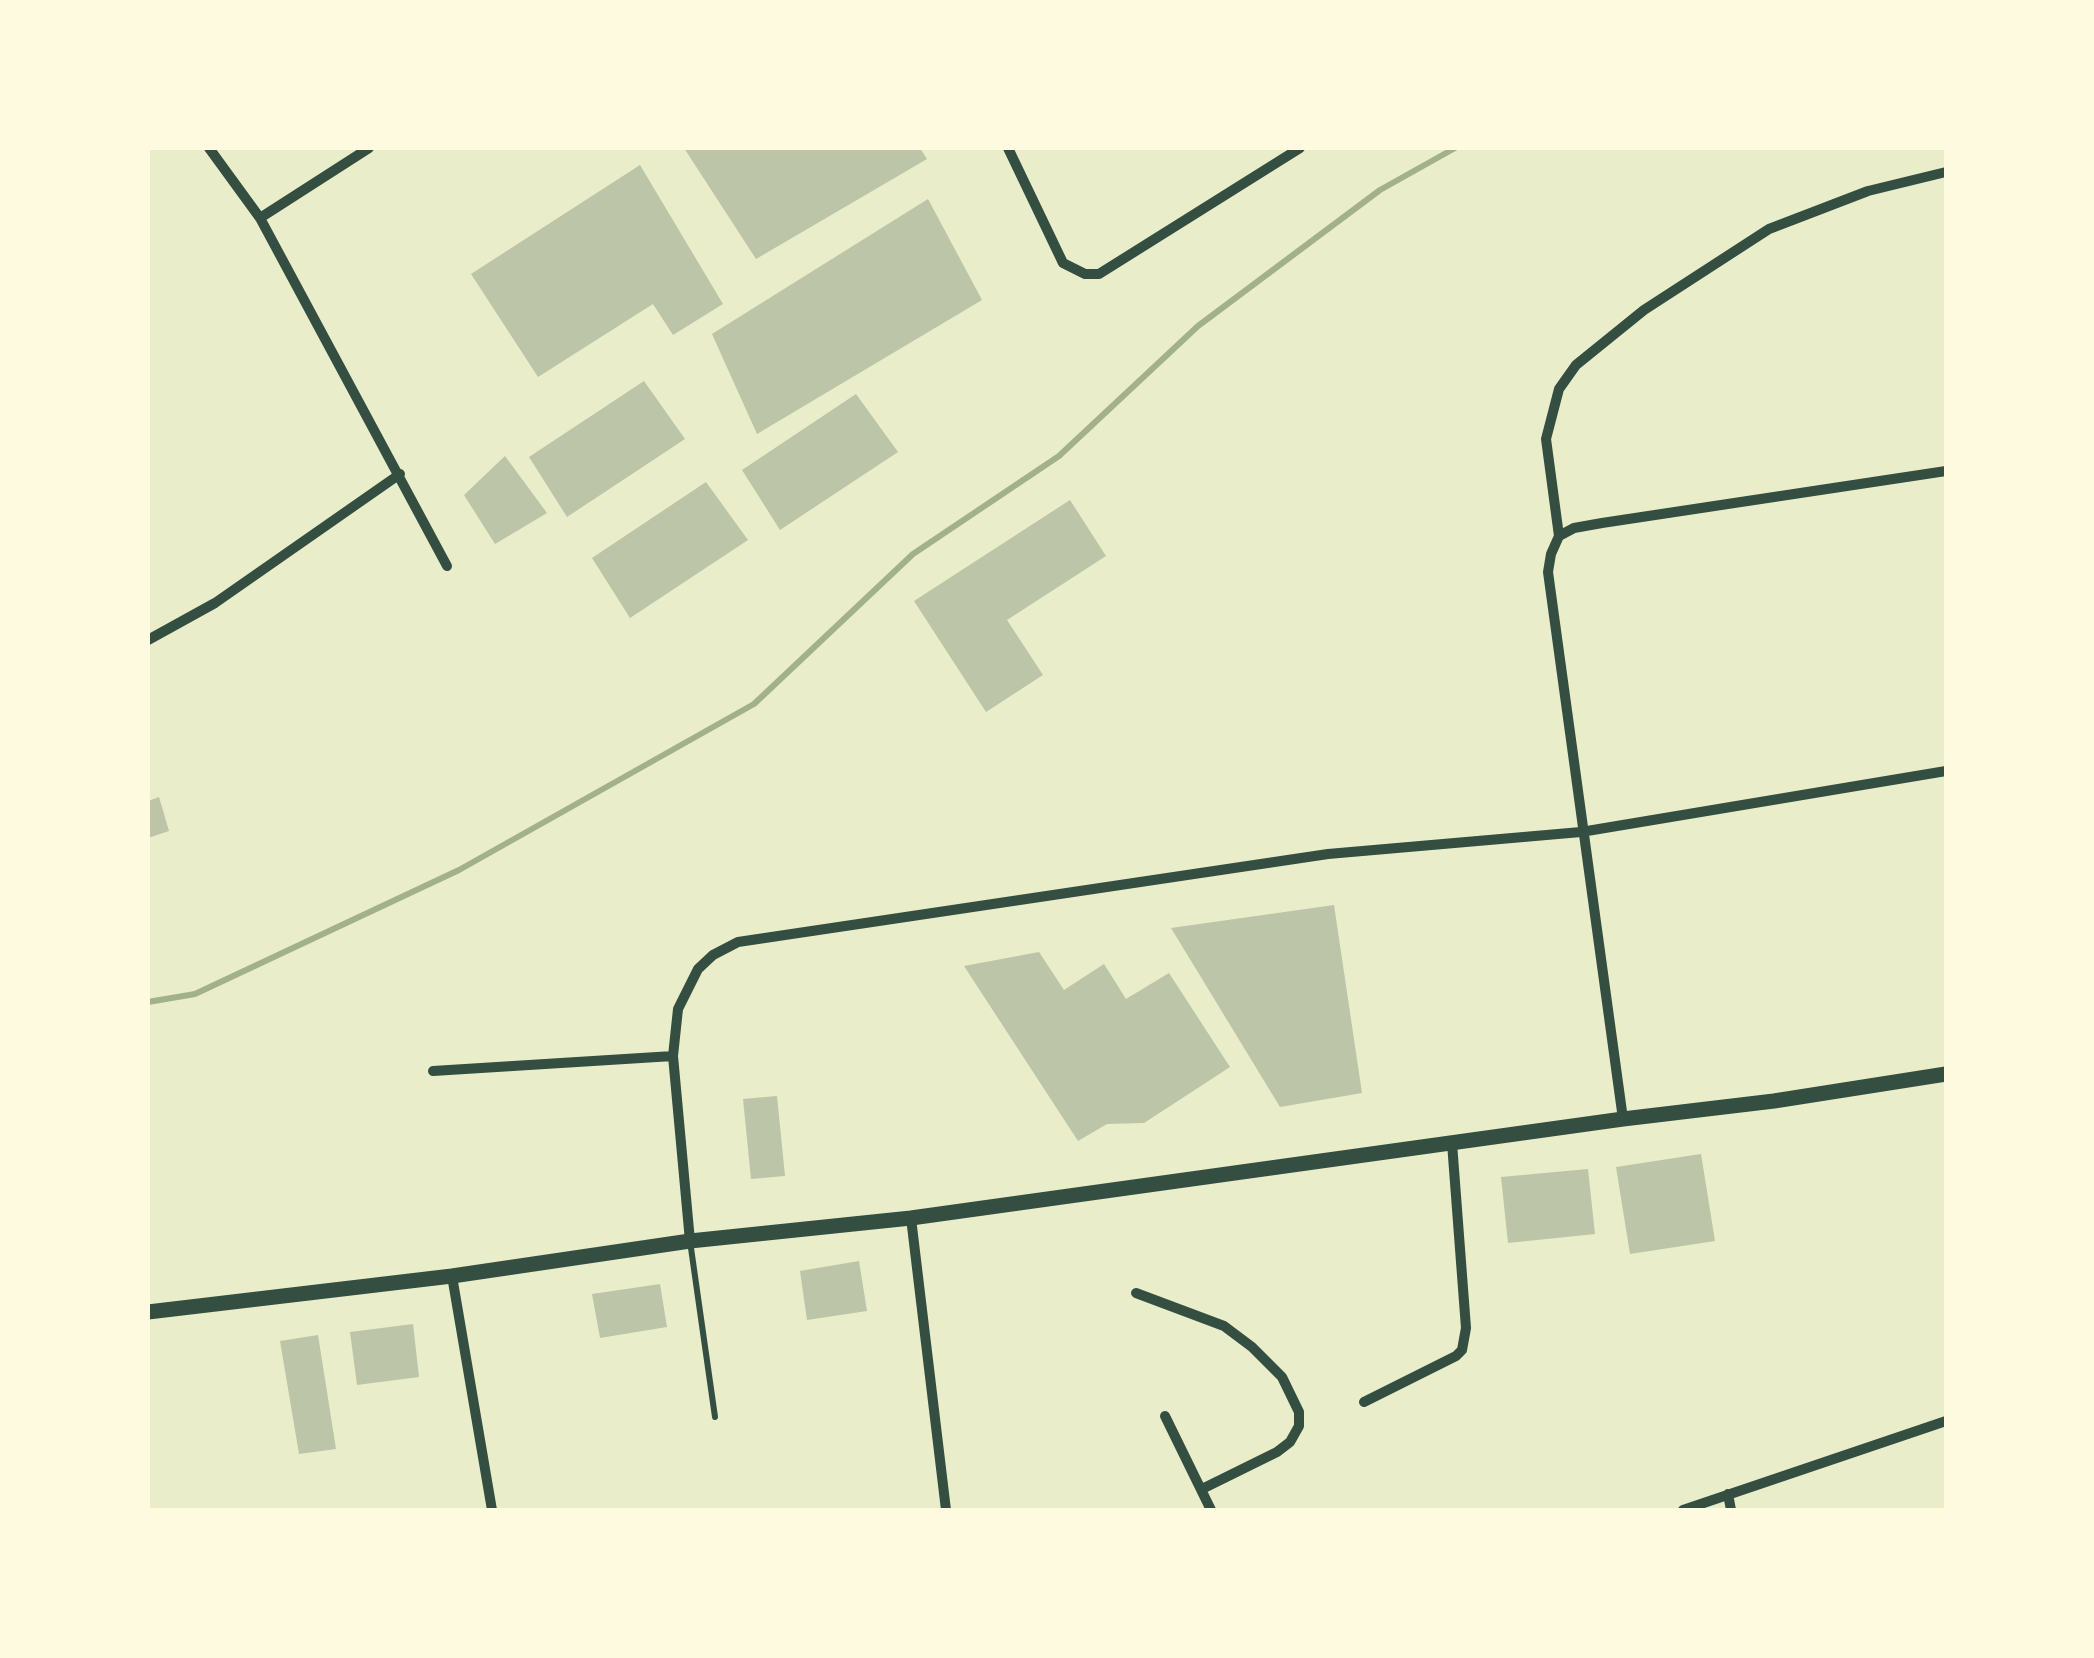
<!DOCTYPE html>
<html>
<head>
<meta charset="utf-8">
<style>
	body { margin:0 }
	#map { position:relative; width:2094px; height:1658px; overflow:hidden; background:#e9edc9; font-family:"Titillium Web",sans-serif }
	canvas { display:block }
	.frame { position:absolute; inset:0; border:150px solid #fefae0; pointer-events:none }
</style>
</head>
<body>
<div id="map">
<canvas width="2094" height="1658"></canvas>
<div class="frame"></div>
</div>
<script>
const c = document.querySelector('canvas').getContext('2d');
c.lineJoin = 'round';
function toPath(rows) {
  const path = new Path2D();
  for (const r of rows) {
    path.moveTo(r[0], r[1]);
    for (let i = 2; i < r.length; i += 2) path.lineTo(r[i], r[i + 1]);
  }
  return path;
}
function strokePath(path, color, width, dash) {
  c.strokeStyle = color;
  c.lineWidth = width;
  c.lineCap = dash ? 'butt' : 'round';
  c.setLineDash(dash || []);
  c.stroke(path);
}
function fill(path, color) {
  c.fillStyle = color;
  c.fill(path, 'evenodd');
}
strokePath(toPath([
	[148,1002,195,994,459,870,754,704,913,554,1059,456,1198,326,1380,190,1455,148]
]), '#a3b18a', 6);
fill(toPath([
	[684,148,920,148,927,159,756,259],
	[640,165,723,304,673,335,653,304,538,377,471,274],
	[928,199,982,300,757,434,712,334],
	[644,381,685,439,567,517,529,457],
	[856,394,898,452,780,530,742,470],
	[505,456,547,513,495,544,464,495],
	[706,482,748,540,630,618,592,558],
	[1070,500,1106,556,1007,620,1043,675,986,712,914,601],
	[159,797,169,831,148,838,148,801],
	[1334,905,1362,1093,1280,1107,1171,928],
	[1039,952,1064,990,1104,964,1126,999,1169,973,1230,1067,1144,1123,1107,1124,1078,1141,964,966],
	[777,1096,785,1176,751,1179,743,1099],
	[1701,1154,1715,1241,1630,1254,1616,1167],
	[1588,1169,1595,1234,1508,1243,1501,1177],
	[859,1261,867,1311,807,1320,800,1271],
	[660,1284,667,1327,600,1338,592,1294],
	[413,1324,419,1377,357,1385,350,1332],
	[318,1335,336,1449,299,1454,280,1341]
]), '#bcc5a7');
strokePath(toPath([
	[690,1241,715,1417]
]), '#344e41', 6);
strokePath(toPath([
	[209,148,260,218,447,566],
	[1008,148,1063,263,1085,274,1099,274,1300,148],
	[260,218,369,148],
	[1559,536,1546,439,1559,389,1576,365,1644,310,1769,229,1868,191,1946,172],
	[1559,536,1551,554,1548,572,1623,1119],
	[1559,536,1574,528,1602,523,1946,471],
	[148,640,215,603,400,474],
	[433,1071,673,1056],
	[911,1218,946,1510],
	[690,1241,673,1056,678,1009,698,969,713,955,738,942,1328,854,1581,832,1946,771],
	[452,1276,492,1510],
	[1136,1293,1224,1326,1252,1347,1282,1377,1299,1412,1299,1426,1290,1442,1277,1452,1202,1489],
	[1364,1402,1456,1356,1462,1350,1466,1328,1452,1143],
	[1165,1416,1211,1510],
	[1728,1494,1731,1510],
	[1683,1510,1946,1421]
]), '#344e41', 10);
strokePath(toPath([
	[148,1312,452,1276,690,1241,911,1218,1623,1119,1774,1101,1946,1074]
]), '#344e41', 15);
</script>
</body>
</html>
